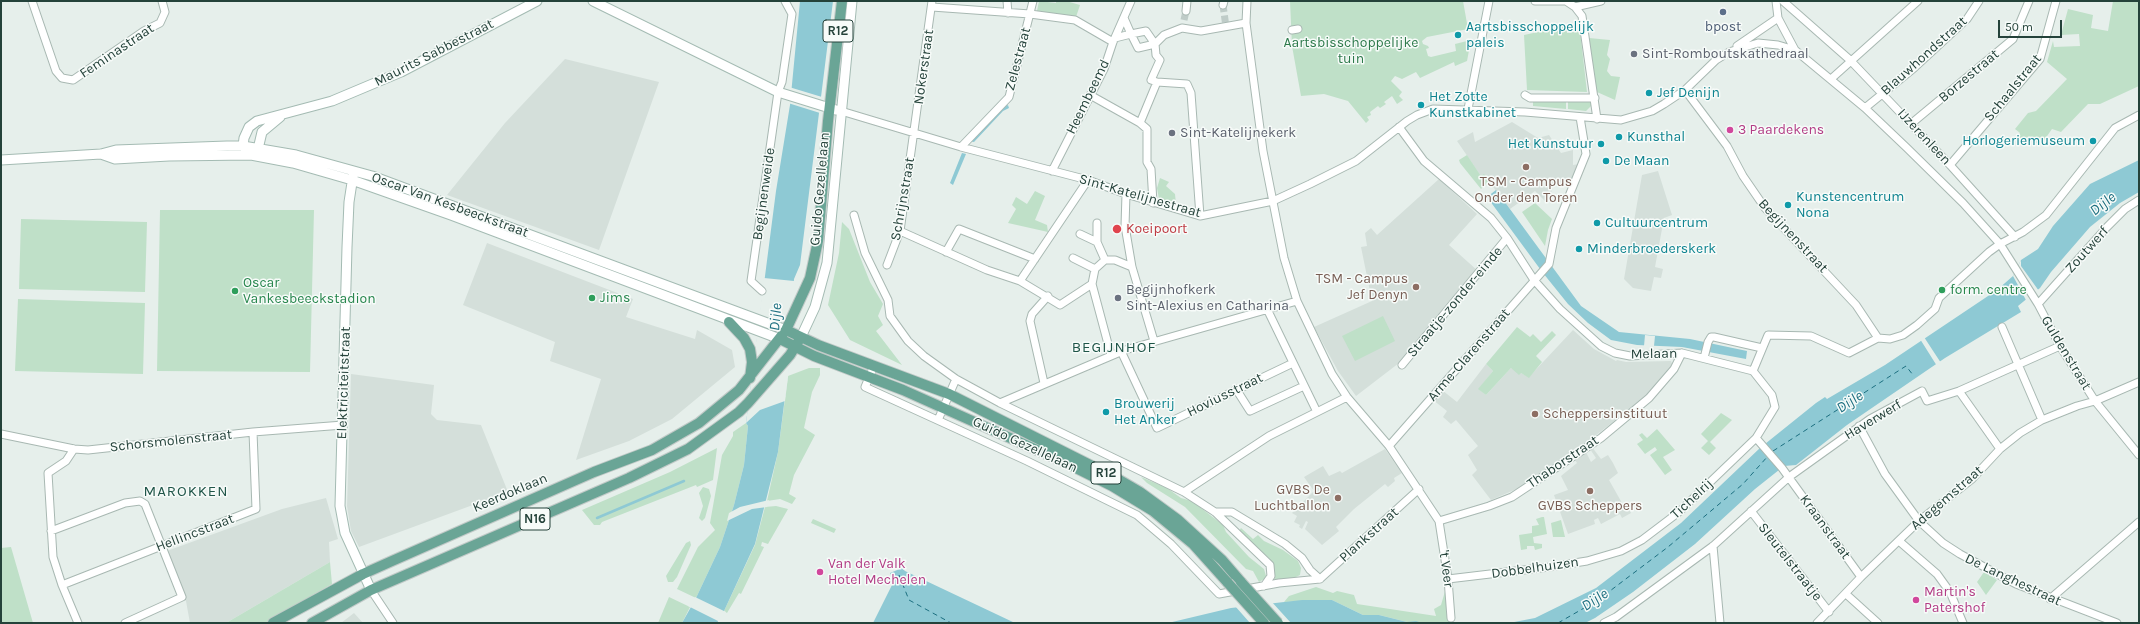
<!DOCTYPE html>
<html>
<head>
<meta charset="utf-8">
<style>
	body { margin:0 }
	#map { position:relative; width:2140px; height:624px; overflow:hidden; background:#e6efeb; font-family:Karla,sans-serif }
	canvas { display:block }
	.frame { position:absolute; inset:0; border:2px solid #24423a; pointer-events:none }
	.scale { position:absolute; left:1998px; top:20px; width:64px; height:18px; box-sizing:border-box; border:2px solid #24423a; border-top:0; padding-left:5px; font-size:12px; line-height:14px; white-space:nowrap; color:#24423a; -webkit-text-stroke:3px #f7fbf9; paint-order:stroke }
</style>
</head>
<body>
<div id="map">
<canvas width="2140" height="624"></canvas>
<div class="frame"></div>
<div class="scale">50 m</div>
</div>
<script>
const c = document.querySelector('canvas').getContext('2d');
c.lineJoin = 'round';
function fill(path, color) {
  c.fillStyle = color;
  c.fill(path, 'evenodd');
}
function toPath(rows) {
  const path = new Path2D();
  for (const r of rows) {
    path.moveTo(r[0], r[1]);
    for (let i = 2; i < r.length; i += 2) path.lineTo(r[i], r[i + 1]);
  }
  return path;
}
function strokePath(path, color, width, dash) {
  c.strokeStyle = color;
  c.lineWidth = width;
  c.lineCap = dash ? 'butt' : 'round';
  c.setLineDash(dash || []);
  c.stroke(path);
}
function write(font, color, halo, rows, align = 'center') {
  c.font = font + ' Karla,sans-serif';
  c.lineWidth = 3;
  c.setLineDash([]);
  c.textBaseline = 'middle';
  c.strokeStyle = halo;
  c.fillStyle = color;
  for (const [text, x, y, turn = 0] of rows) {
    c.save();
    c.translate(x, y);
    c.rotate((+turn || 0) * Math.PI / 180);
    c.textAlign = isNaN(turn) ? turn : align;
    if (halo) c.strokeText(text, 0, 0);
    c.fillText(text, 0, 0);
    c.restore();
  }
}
fill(toPath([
	[565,59,659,82,599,250,447,195,505,123],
	[1512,122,1538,138,1549,135,1561,153,1573,150,1573,165,1579,164,1570,186,1553,180,1551,196,1545,201,1535,191,1510,209,1484,175,1481,176,1457,141,1473,132,1475,142],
	[1658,171,1672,215,1664,218,1655,267,1663,269,1661,278,1654,277,1651,291,1633,288,1624,279,1642,175],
	[1439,179,1477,214,1449,245,1478,271,1399,363,1356,396,1338,371,1314,327,1372,301,1361,247,1367,246,1365,233,1371,228,1377,235],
	[487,243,633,299,626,317,695,339,697,330,732,350,735,367,672,419,629,441,576,460,601,379,550,361,555,342,463,305],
	[1573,330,1594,349,1616,361,1617,360,1626,362,1671,361,1673,366,1653,391,1569,456,1519,488,1491,500,1472,475,1477,470,1468,455,1478,446,1456,420,1451,424,1443,417,1447,411,1433,400,1442,390,1457,402,1486,364,1493,371,1479,389,1486,395,1511,368,1529,377],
	[351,374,434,385,431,414,437,420,481,425,508,492,359,547,351,531,347,506],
	[1592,447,1601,459,1608,455,1613,463,1618,473,1609,480,1626,510,1629,509,1631,513,1622,518,1620,514,1601,524,1598,518,1594,520,1595,524,1568,534,1554,495,1568,490,1561,476,1577,463,1575,460,1586,452,1591,462,1596,458,1590,449],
	[1385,449,1402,473,1394,478,1395,481,1388,487,1385,484,1354,509,1336,527,1339,531,1322,545,1305,529,1308,522,1306,521,1302,529,1299,527,1300,525,1294,522,1297,516,1292,513,1314,491,1304,477,1323,466,1329,476,1340,471,1342,473],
	[326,498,338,539,329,542,330,562,226,623,190,623,186,601,167,551,282,509],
	[354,613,363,623,341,623]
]), '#d4dfda');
fill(toPath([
	[1039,1,1056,3,1056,1,1066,1,1080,5,1076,17,1037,11],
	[1290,1,1463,1,1468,29,1427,37,1422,41,1423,44,1428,46,1429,48,1426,49,1428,56,1431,57,1456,51,1455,44,1471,40,1467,61,1455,66,1454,62,1420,78,1416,72,1402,79,1395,76,1391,81,1402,92,1399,96,1403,100,1397,104,1392,96,1384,102,1386,104,1380,108,1378,106,1370,112,1371,115,1367,117,1369,120,1366,123,1348,101,1324,94,1301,96,1292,46],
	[2113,1,2139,1,2139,86,2100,104,2088,104,2061,132,2052,129,2040,146,2030,138,2026,143,2018,136,2020,133,2015,129,2028,113,2036,111,2067,79,2047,62,2053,41,2054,47,2080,46,2079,34,2061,35,2068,9,2093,15,2091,28,2108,31],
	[1566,26,1567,33,1580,31,1587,92,1527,90,1524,35],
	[1589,38,1610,40,1607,55,1610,59,1607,71,1611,76,1620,77,1615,100,1597,92],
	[1533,101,1566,101,1566,109,1533,106],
	[1568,102,1591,102,1591,106,1586,111,1568,109],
	[1467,155,1481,176,1484,174,1489,181,1481,189,1460,163,1459,160],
	[1160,178,1169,182,1166,186,1175,194,1176,204,1159,199,1157,188],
	[1035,191,1045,196,1035,220,1047,225,1048,232,1008,223,1016,209,1012,205,1016,197,1027,204],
	[1535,203,1552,219,1548,230,1545,246,1522,212],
	[160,210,314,210,310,372,157,371],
	[21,219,147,222,145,292,19,289],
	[842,222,849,229,870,282,883,304,878,316,883,325,876,331,902,365,850,340,828,305,839,253],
	[18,299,145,303,143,374,15,371],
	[1383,316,1395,341,1355,361,1342,336],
	[1517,327,1530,337,1533,334,1541,342,1552,331,1556,335,1536,356,1542,362,1529,378,1521,373,1519,375,1511,368,1486,395,1478,389,1493,371,1486,364],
	[809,368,820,368,820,375,812,392,804,428,815,435,794,475,789,494,796,498,792,504,780,499,767,501,778,452,788,376],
	[1721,413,1732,420,1710,442,1716,448,1709,455,1701,448,1708,441,1701,434],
	[746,423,748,426,744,465,734,505,720,547,696,598,677,589,698,547,715,530,710,523,722,455,733,436,733,432],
	[1657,429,1675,450,1663,457,1672,470,1665,475,1650,455,1657,450,1655,447,1645,454,1637,444,1643,440,1639,435,1642,433,1647,438],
	[717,448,713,480,697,487,696,485,602,522,600,525,594,525,582,510,670,472],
	[1141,477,1167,488,1181,498,1192,501,1223,525,1226,532,1249,557,1264,569,1266,576,1264,579,1259,582,1253,571,1246,569,1185,507,1147,483],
	[703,487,709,489,711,496,705,518,702,521,699,518,703,506,699,493],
	[776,506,788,509,768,544,762,542,761,546,764,547,741,594,739,593,727,613,724,611,755,545,765,507],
	[1542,517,1544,517,1547,534,1533,537,1534,543,1542,544,1542,548,1535,550,1534,546,1527,546,1527,549,1521,550,1519,535,1532,533,1532,526,1539,525,1536,519],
	[813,519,836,529,834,533,811,523],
	[1561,520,1565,537,1553,537,1551,523],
	[1241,528,1253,539,1258,535,1264,541,1283,550,1298,561,1301,568,1300,575,1292,579,1275,581,1273,565,1269,558,1239,531],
	[690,541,691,545,677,577,673,582,668,582,666,576,686,543],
	[11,547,33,623,1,623,1,548],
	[330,562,332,584,265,623,226,623],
	[1984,572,1997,580,1986,595,1977,582],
	[1316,587,1333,593,1337,591,1354,595,1357,604,1436,616,1434,609,1441,605,1446,588,1451,623,1407,622,1379,615,1363,615,1332,600,1284,602,1289,596],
	[669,597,690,607,682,623,658,623]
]), '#bfe0c8');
fill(toPath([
	[800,1,833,1,800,265,794,279,788,373,778,452,755,544,724,611,717,623,682,623,696,598,720,547,734,505,744,465,748,426,746,423,776,191,790,105],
	[1008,105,1009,108,1003,111,974,142,969,141,1002,107],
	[962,153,966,154,953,185,950,183],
	[2139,160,2139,192,2120,203,2090,227,2051,272,2040,288,2018,306,2021,312,1945,358,1847,425,1796,465,1784,466,1755,489,1695,544,1633,592,1595,618,1585,623,1509,623,1535,618,1596,588,1681,523,1760,448,1816,403,1825,397,1827,399,1885,365,1997,290,2013,276,2021,260,2038,249,2053,226,2090,184],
	[1496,190,1581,306,1619,332,1690,339,1747,351,1746,359,1682,347,1637,345,1611,340,1588,323,1568,304,1543,273,1487,197],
	[902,568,905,571,1015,623,873,623,894,581,890,573],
	[1302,600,1332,600,1363,615,1379,615,1407,622,1416,621,1422,623,1168,623,1231,608]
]), '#8ec9d4');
fill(toPath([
	[789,87,822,97,820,113,788,103],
	[2021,260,2021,266,2039,291,2027,302,2013,276],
	[801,265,796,280,793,337,785,401,760,410,746,423,764,278,794,281],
	[1645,335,1655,336,1654,346,1644,346],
	[1924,337,1941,363,1937,366,1920,339],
	[769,500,767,507,752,509,727,521,729,513,740,507],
	[695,597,726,612,720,622,688,606],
	[1271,601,1291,623,1250,623,1235,606]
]), '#e6efeb');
strokePath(toPath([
	[597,518,684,481]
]), '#8ec9d4', 2.5);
strokePath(toPath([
	[1773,451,1906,366,1913,375],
	[899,575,909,600,951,623],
	[1558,623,1598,600,1668,547,1743,484,1768,456]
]), '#1c6f80', 1, [5, 4]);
strokePath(toPath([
	[1223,5,1226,27],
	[1184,20,1186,11]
]), '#bfccc8', 7, [7, 3.5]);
const street = toPath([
	[32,1,56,71,62,78,73,80,144,31,160,23,165,12,162,1],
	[1007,1,1008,13],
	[1247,1,1246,23,1263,151,1284,258,1297,301,1332,374,1347,397,1389,446,1439,521,1448,579,1451,618],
	[1535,1,1566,1,1575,7,1582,16,1597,119],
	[1776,1,1778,18,1795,50,1865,108,1907,148,1963,203,2000,244,2038,304,2060,346,2095,401,2139,455],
	[1783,1,1850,60,1950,165,2015,237],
	[1223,5,1224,1],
	[932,7,1030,14,1075,20,1113,42],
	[1575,7,1601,1],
	[1186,11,1187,1],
	[1292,30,1298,29],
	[1115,38,1131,34,1146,31,1155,44,1138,48,1131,34,1124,18],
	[1737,46,1778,18],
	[1831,79,1918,1],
	[1157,82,1187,84,1191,93,1200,216],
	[1685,90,1727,146,1743,176,1765,208,1856,305,1878,338],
	[1090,95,1140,123,1147,129,1147,162,1151,169,1153,203],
	[1525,95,1530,98,1595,98],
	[1865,108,1914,68,1967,19,1979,1],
	[1468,109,1489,1],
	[841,111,961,147,1088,180,1126,194,1200,216,1273,201,1310,184,1356,161,1407,121,1417,115,1433,109,1525,112,1621,120,1652,111,1664,104,1685,90,1716,60,1729,52,1758,43,1778,45,1795,50],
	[1140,123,1157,82,1151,80,1160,60,1156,55,1155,44,1164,35,1182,28,1201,31,1246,23],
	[1912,123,2013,39,2029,1],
	[1399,127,1424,161,1491,218,1507,238,1534,280,1560,309,1601,346,1615,353,1630,356,1682,353,1753,371],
	[961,147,1009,97,1033,1],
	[1950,165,2040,59,2056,1],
	[1052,171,1104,69,1113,42,1131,1],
	[1126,194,1125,226,1132,267,1154,341],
	[854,215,865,253,888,300,890,316,908,341,924,356,956,379,1000,403,1184,492,1215,512,1270,565,1271,576,1264,586],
	[900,231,987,270,1020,281,1060,305,1092,284],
	[1080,234,1097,242,1105,260],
	[1097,242,1097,223],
	[946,252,959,229,1035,259],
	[1073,258,1095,269],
	[887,265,900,231,932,1],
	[1020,281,1088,180],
	[762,291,751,281,778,92,782,82,792,14,785,1],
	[2038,304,2107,227,2125,209,2139,200],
	[1268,311,1317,412],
	[2002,327,2042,420],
	[1121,351,1157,428,1293,363],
	[1111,355,1092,284,1095,269,1105,260,1115,260,1132,267],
	[1704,358,1708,342,1711,337,1714,337,1762,348],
	[1402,365,1507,238],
	[874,366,865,387,1027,461,1137,515,1171,544,1219,594,1279,583,1320,579],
	[1753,371,1768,335,1811,336,1849,353,1878,338,1890,339,1903,335,1917,325,1935,309,1939,298,1989,252,2000,244,2023,232,2046,215,2115,128,2139,115],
	[1044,383,1030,321,1032,314,1048,296],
	[1236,389,1250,411,1304,386],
	[1959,391,2000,449],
	[1000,403,1125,350,1297,301],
	[938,420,956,379],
	[1859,426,1885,474,1919,521,1943,543,1960,554,2016,584,2117,623],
	[1,434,74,449,88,450,253,432,343,425],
	[1756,438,1782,468,1861,577],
	[1389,446,1549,264,1556,228,1586,154,1580,117],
	[74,449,66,461,48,473,53,557,62,585,78,623],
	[1184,492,1269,436,1347,397],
	[1751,511,1829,612],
	[1215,512,1232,512,1285,544,1302,558,1310,570,1320,579],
	[1439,521,1489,506,1512,497,1601,438,1649,398,1674,369,1682,353],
	[51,531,125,503,140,501,145,504,182,597,125,623],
	[1899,541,1937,574,1950,592,1963,623],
	[1713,546,1720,623],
	[1320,579,1419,489],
	[1448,579,1549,567,1587,561,1621,551,1642,540,1679,512,1756,438,1775,407,1772,395,1753,371],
	[62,585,256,509,253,432],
	[371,590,393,623],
	[1846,594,1878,623],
	[2050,599,2139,522],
	[1604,623,1616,617,1713,546,1789,477,1870,419,1922,391,1927,401,1959,391,2060,346],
	[1817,623,1861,577,1919,521,1972,479,2000,449,2020,433,2042,420,2077,406,2095,401,2139,382]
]);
const secondary = toPath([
	[593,1,778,92,836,110],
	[247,151,243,146,244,138,249,127,257,121,332,101,401,72,537,1],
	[255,152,258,149,262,132,280,117],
	[101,154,115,159,169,156,251,155,293,163,352,180,451,215,780,339],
	[1,160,101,154,116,150,227,146,243,146,296,155,372,176,786,330],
	[353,176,349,202,347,247,340,506,345,533,371,590],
	[801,337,815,307,827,263,852,1]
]);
const primary = toPath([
	[729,322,744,338,750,349,752,362,750,378],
	[786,330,818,345,949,394,1116,478,1140,492,1177,519,1222,560,1241,582],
	[780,339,814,356,903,390,1066,463,1112,486,1153,511,1193,544,1228,583],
	[273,623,363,574,392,561,594,472,652,450,699,423,739,390,786,330,810,278,818,241,828,121,842,1],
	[312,623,371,590,629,478,688,449,739,412,748,403,790,355,801,337]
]);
strokePath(street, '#a8b8b2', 9);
strokePath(secondary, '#a4bbb3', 11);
strokePath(primary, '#c2cac8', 12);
strokePath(street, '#fff', 7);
strokePath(secondary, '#fff', 9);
strokePath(primary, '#6aa596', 10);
const primaryBridge = toPath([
	[1241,582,1278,623],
	[1228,583,1264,623]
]);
strokePath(primaryBridge, '#c2cac8', 12, []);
strokePath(primaryBridge, '#6aa596', 10);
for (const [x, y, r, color] of [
	[1723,12,4,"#5c6f8a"],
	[1458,35,4,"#0f9aa8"],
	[1634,54,4,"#6b7280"],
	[1649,93,4,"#0f9aa8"],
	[1421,105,4,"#0f9aa8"],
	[1730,130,4,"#d1479c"],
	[1172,133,4,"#6b7280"],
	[1619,137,4,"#0f9aa8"],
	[2093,141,4,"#0f9aa8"],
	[1601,144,4,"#0f9aa8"],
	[1606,161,4,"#0f9aa8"],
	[1526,167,4,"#8d6e63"],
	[1788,205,4,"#0f9aa8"],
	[1597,223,4,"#0f9aa8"],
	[1117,229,5,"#e0444e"],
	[1579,249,4,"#0f9aa8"],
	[1416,287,4,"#8d6e63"],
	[1942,290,4,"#2e9e5b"],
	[235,291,4,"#2e9e5b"],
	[592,298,4,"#2e9e5b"],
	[1118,298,4,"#6b7280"],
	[1106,412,4,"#0f9aa8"],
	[1535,414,4,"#8d6e63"],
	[1590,491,4,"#8d6e63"],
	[1338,498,4,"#8d6e63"],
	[820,572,4,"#d1479c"],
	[1916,600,4,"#d1479c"]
]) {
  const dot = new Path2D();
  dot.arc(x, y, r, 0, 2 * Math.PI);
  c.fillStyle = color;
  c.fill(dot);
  strokePath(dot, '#f7fbf9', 1.5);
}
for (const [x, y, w] of [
	[838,31,30],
	[1106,473,30],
	[535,519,30]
]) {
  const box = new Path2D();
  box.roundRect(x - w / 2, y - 11, w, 22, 3);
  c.fillStyle = '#f7fbf9';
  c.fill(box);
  strokePath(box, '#24423a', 1);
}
write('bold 13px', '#24423a', null, [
	["R12",838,31],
	["R12",1106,473],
	["N16",535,519]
]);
write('14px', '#0d838f', '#f7fbf9', [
	["Aartsbisschoppelijk",1466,27],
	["paleis",1466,43],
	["Jef Denijn",1657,93],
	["Het Zotte",1429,97],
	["Kunstkabinet",1429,113],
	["Kunsthal",1627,137],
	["Horlogeriemuseum",2085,141,"right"],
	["Het Kunstuur",1593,144,"right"],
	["De Maan",1614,161],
	["Kunstencentrum",1796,197],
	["Nona",1796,213],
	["Cultuurcentrum",1605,223],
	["Minderbroederskerk",1587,249],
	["Brouwerij",1114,404],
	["Het Anker",1114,420]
], 'left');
write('14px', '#4e5e75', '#f7fbf9', [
	["bpost",1723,27]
]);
write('14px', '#2d7a4b', '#f7fbf9', [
	["Aartsbisschoppelijke",1351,43],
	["tuin",1351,59]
]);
write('14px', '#24423a', '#f7fbf9', [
	["Feminastraat",117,51,-34],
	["Maurits Sabbestraat",434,53,-27],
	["Blauwhondstraat",1924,56,-42],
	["Zelestraat",1018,59,-75],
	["Nokerstraat",924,67,-82],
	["Borzestraat",1969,76,-40],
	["Schaalstraat",2013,88,-51],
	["Heembeemd",1088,97,-64],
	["IJzerenleen",1924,137,47],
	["Guido Gezellelaan",820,189,-85],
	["Begijnenweide",764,194,-82],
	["Sint-Katelijnestraat",1140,196,16],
	["Schrijnstraat",903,199,-80],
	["Oscar Van Kesbeeckstraat",450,205,20],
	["Begijnenstraat",1793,236,47],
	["Zoutwerf",2087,250,-48],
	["Straatje-zonder-einde",1455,302,-50],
	["Guldenstraat",2066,353,59],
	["Melaan",1654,354,-1],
	["Arme-Clarenstraat",1469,355,-49],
	["Elektriciteitstraat",344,383,-88],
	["Hoviusstraat",1225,395,-26],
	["Haverwerf",1873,420,-31],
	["Schorsmolenstraat",171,441,-6],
	["Guido Gezellelaan",1025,445,25],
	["Thaborstraat",1563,462,-34],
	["Keerdoklaan",510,493,-23],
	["Adegemstraat",1947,498,-41],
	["Tichelrij",1692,499,-43],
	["Kraanstraat",1825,527,54],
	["Hellincstraat",195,533,-21],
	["Plankstraat",1369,535,-42],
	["Sleutelstraatje",1790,562,52],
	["Dobbelhuizen",1535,568,-8],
	["'t Veer",1446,569,82],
	["De Langhestraat",2013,580,25]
]);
write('14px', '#5b616d', '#f7fbf9', [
	["Sint-Romboutskathedraal",1642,54],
	["Sint-Katelijnekerk",1180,133],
	["Begijnhofkerk",1126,290],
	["Sint-Alexius en Catharina",1126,306]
], 'left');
write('14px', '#b23c85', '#f7fbf9', [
	["3 Paardekens",1738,130],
	["Van der Valk",828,564],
	["Hotel Mechelen",828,580],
	["Martin's",1924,592],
	["Patershof",1924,608]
], 'left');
write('14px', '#785e54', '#f7fbf9', [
	["TSM - Campus",1526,182],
	["Onder den Toren",1526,198],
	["TSM - Campus",1408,279,"right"],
	["Jef Denyn",1408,295,"right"],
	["Scheppersinstituut",1543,414,"left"],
	["GVBS De",1330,490,"right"],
	["Luchtballon",1330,506,"right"],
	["GVBS Scheppers",1590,506]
]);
write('14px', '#be3a42', '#f7fbf9', [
	["Koeipoort",1126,229]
], 'left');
write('14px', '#27864d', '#f7fbf9', [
	["Oscar",243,283],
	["Vankesbeeckstadion",243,299],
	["form. centre",1950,290],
	["Jims",600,298]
], 'left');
write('italic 15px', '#1c6f80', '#f7fbf9', [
	["Dijle",2103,204,-38],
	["Dijle",776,317,-85],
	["Dijle",1850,402,-33],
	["Dijle",1595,600,-33]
]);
c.letterSpacing = '1px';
write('15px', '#1f5548', '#f7fbf9', [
	["BEGIJNHOF",1114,348],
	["MAROKKEN",186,492]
]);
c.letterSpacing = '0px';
</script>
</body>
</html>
